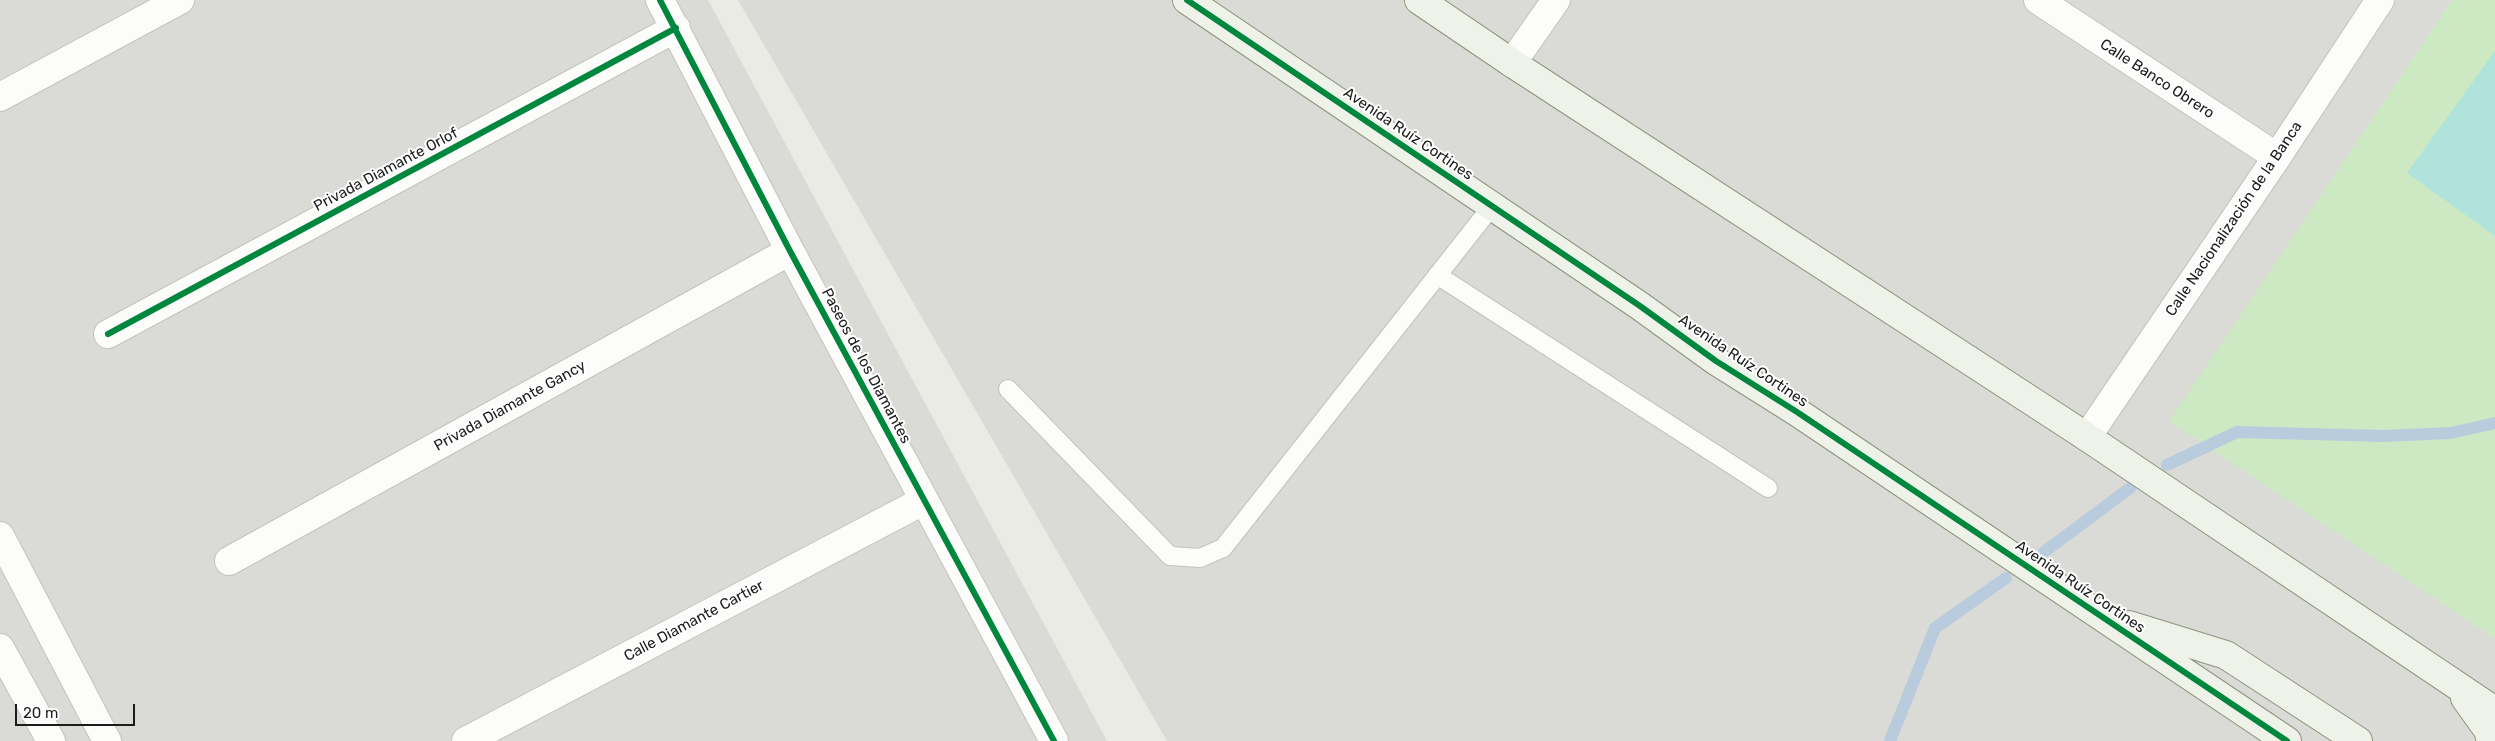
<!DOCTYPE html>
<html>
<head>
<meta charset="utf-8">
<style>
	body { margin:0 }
	#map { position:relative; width:2495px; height:741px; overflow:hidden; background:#ebebe5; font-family:Rubik,sans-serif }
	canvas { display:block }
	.scale { position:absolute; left:15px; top:704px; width:120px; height:22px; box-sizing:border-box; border:2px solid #1c1c1c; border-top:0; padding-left:6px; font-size:15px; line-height:18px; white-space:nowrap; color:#1c1c1c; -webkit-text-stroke:4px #fff; paint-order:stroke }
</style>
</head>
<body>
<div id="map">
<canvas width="2495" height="741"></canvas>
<div class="scale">20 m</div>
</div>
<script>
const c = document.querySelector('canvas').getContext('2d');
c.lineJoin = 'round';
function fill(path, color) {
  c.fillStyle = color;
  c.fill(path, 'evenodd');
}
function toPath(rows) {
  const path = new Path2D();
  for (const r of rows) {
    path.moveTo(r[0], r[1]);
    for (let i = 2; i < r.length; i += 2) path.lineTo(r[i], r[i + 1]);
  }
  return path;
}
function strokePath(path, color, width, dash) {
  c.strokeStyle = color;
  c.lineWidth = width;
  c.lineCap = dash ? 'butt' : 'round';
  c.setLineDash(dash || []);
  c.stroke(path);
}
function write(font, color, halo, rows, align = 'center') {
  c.font = font + ' Rubik,sans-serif';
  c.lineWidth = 4;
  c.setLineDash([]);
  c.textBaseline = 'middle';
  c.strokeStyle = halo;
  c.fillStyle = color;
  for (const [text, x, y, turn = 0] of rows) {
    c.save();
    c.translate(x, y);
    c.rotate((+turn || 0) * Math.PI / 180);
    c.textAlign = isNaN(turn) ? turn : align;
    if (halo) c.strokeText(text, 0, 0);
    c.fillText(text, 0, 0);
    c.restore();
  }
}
fill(toPath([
	[0,0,708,0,1107,741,0,741],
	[738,0,2495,0,2495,741,1167,741]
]), '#dadad6');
fill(toPath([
	[2452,0,2495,0,2495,639,2169,421]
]), '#cde9c3');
fill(toPath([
	[2495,51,2495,236,2407,173]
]), '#b0e3dc');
strokePath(toPath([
	[2167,465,2237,432,2384,436,2451,433,2495,423],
	[2044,552,2130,488],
	[1890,741,1935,628,2006,578]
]), '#b8ccde', 12);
const lane = toPath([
	[1437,275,1768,488],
	[1008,389,1170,556,1200,558,1223,548,1492,206]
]);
const street = toPath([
	[660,0,790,251,1054,741],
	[2038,0,2277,157],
	[1512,63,1556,0],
	[0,97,180,0],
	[108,334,676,28],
	[2087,437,2277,157,2380,0],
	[0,536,107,741],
	[229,561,790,251],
	[0,648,51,741],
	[466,741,923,501]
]);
const secondary = toPath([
	[1187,0,1640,306,1716,361,1797,412,2287,741],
	[1419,0,1512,63,2087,437,2495,711],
	[2129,625,2226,655,2358,741],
	[2465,698,2488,730,2491,741]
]);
strokePath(lane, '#c3c3c1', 20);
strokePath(street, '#c3c3c1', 30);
strokePath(secondary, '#8c957e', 30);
strokePath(lane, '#fcfcfb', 18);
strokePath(street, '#fcfcfb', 28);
strokePath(secondary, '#eff2e9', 28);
strokePath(toPath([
	[660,0,790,251,1054,741],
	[1187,0,1640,306,1716,361,1797,412,2287,741],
	[108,334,676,28]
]), '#00873e', 6);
write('15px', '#1c1c1c', '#fff', [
	["Calle Banco Obrero",2157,79,33],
	["Avenida Ruíz Cortines",1408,134,34],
	["Privada Diamante Orlof",386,170,-28],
	["Calle Nacionalización de la Banca",2234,219,-56],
	["Avenida Ruíz Cortines",1743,361,34],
	["Paseos de los Diamantes",866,366,62],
	["Privada Diamante Gancy",510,406,-29],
	["Avenida Ruíz Cortines",2080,587,34],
	["Calle Diamante Cartier",694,621,-28]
]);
</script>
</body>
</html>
